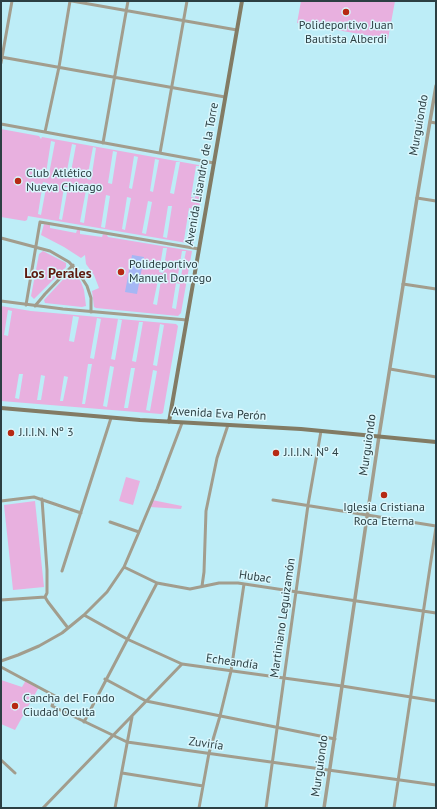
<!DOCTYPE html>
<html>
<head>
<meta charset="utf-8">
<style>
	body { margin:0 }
	#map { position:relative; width:437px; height:809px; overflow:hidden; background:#bdedf7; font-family:"PT Sans",sans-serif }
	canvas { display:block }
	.frame { position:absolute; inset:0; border:2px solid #2c3f43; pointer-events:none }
</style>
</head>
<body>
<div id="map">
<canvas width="437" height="809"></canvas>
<div class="frame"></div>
</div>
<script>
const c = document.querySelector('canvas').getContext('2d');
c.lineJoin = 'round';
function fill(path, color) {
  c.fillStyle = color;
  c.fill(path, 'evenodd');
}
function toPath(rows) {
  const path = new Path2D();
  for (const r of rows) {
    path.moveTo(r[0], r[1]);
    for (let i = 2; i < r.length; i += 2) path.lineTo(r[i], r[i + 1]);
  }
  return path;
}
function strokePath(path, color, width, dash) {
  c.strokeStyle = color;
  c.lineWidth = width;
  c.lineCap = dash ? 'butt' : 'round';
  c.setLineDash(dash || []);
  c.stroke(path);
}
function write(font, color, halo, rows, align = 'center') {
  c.font = font + ' "PT Sans",sans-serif';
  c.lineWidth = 3;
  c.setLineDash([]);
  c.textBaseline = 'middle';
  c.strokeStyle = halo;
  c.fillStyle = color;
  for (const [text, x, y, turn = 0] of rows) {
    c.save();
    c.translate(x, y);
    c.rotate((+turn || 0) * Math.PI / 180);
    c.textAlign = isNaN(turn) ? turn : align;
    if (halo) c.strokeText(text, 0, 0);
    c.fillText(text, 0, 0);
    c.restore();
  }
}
fill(toPath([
	[301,1,395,1,388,39,297,23],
	[1,129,39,136,41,139,42,137,204,166,206,168,193,244,28,216,27,220,25,221,1,217],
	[51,141,55,142,49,174,46,173],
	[72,144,76,145,70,177,66,176],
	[93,147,96,148,91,180,87,179],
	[113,151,117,152,112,184,108,183],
	[134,156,138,157,132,189,129,188],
	[155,159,159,160,153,192,150,191],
	[176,162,180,162,174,194,170,193],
	[196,166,200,166,195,198,191,197],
	[43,182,47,183,41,215,38,214],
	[64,187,68,187,62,220,59,219],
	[86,190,89,191,84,223,80,222],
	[106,195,110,196,105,228,101,227],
	[127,197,131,198,125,230,122,229],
	[148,201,152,202,146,234,142,233],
	[168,206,172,206,167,238,163,237],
	[189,208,193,209,187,241,184,240],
	[44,224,50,225,50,228,76,233,77,230,80,230,80,234,102,237,103,234,107,235,108,237,192,251,181,313,178,316,96,308,94,307,92,291,99,288,94,275,86,264,85,255,81,258,64,247,41,235],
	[163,248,167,248,163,273,159,272],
	[182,251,186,251,181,276,178,275],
	[158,280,161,280,157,305,153,304],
	[176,283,180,284,176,309,172,308],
	[43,251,66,263,66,267,34,299,31,296,39,254],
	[71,271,75,273,81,282,84,290,86,306,82,307,45,303,44,300],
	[1,306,31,311,176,324,178,326,163,413,161,414,1,401],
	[8,310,12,311,8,336,4,335],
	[73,316,79,317,74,342,69,341],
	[97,318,101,319,94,359,90,358],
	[118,319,122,320,115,360,111,359],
	[139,322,143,322,136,362,132,361],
	[160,324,164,325,157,366,153,365],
	[88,364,92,364,85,404,82,404],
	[110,366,114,367,107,407,103,406],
	[131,368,135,368,128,408,124,408],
	[153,370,157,371,150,411,146,410],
	[19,374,23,374,19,399,15,398],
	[41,375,45,376,41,400,37,400],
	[64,376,68,377,63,401,60,401],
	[126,477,140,481,133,505,119,501],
	[152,500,182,506,181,509,150,507],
	[35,501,44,587,13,590,4,505],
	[1,680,22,687,26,680,39,687,15,730,1,724]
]), '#e8b0df');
fill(toPath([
	[132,255,144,257,137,294,125,292]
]), '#a5b7f4');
strokePath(toPath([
	[72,1,237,30],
	[1,57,225,97],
	[1,63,12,1],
	[430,122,436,123],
	[1,124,214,163],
	[45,132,59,67,70,1],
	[103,143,128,1],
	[160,153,187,1],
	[417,198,436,201],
	[1,238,50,251,69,262,78,272,87,286,91,298,91,312],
	[403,284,436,289],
	[1,301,63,309,187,320],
	[26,305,40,222,199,249],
	[35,306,45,294,73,265],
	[390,369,436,377],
	[42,499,47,570,47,593,45,597,48,602,68,628],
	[273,500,436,526],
	[1,501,34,497,81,513],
	[110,522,139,532],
	[124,567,157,583,190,589,219,583,238,583,436,613],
	[62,571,111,418],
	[202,586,204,572,206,511,217,458,228,425],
	[1,600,45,597],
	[84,615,127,639,182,664,342,686,436,701],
	[1,661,18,655,39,646,62,633,84,615,107,592,124,567,139,532,157,489,182,423],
	[1,667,55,696,52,706,127,742,436,785],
	[105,679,146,701,335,739],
	[84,722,157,583],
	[1,760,15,773],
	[122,773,203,786],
	[43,808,182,664],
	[115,808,132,717],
	[199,808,209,753,220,716,231,671,244,584],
	[266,808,308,505,321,431],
	[394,808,436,527]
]), '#a29d8d', 3);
strokePath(toPath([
	[324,808,379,436,417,198,436,86]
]), '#a29d8d', 3.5);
strokePath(toPath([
	[1,408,140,420,301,429,436,442],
	[169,422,242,1]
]), '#827b64', 4);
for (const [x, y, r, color] of [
	[346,12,4,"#b62913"],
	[18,181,4,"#b62913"],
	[121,272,4,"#b62913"],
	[11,433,4,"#b62913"],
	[276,453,4,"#b62913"],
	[384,495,4,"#b62913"],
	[15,706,4,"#b62913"]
]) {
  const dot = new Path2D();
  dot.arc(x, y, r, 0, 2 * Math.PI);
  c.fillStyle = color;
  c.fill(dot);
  strokePath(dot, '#daf7fd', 1.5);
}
write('12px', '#2c3f43', '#daf7fd', [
	["Polideportivo Juan",346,26,"center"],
	["Bautista Alberdi",346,40,"center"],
	["Club Atlético",26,174],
	["Nueva Chicago",26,188],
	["Polideportivo",129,265],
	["Manuel Dorrego",129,279],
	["J.I.I.N. Nº 3",19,433],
	["J.I.I.N. Nº 4",284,453],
	["Iglesia Cristiana",384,508,"center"],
	["Roca Eterna",384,522,"center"],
	["Cancha del Fondo",23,699],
	["Ciudad Oculta",23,713]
], 'left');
write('12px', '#2c3f43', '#daf7fd', [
	["Murguiondo",419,125,-80],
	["Avenida Lisandro de la Torre",202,174,-80],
	["Avenida Eva Perón",219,414,3],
	["Murguiondo",368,445,-82],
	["Hubac",255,577,8],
	["Martiniano Leguizamón",283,618,-82],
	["Echeandía",232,662,8],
	["Zuviría",206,744,8],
	["Murguiondo",320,766,-82]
]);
write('bold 14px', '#5d1a0f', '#daf7fd', [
	["Los Perales",58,274]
]);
</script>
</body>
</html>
